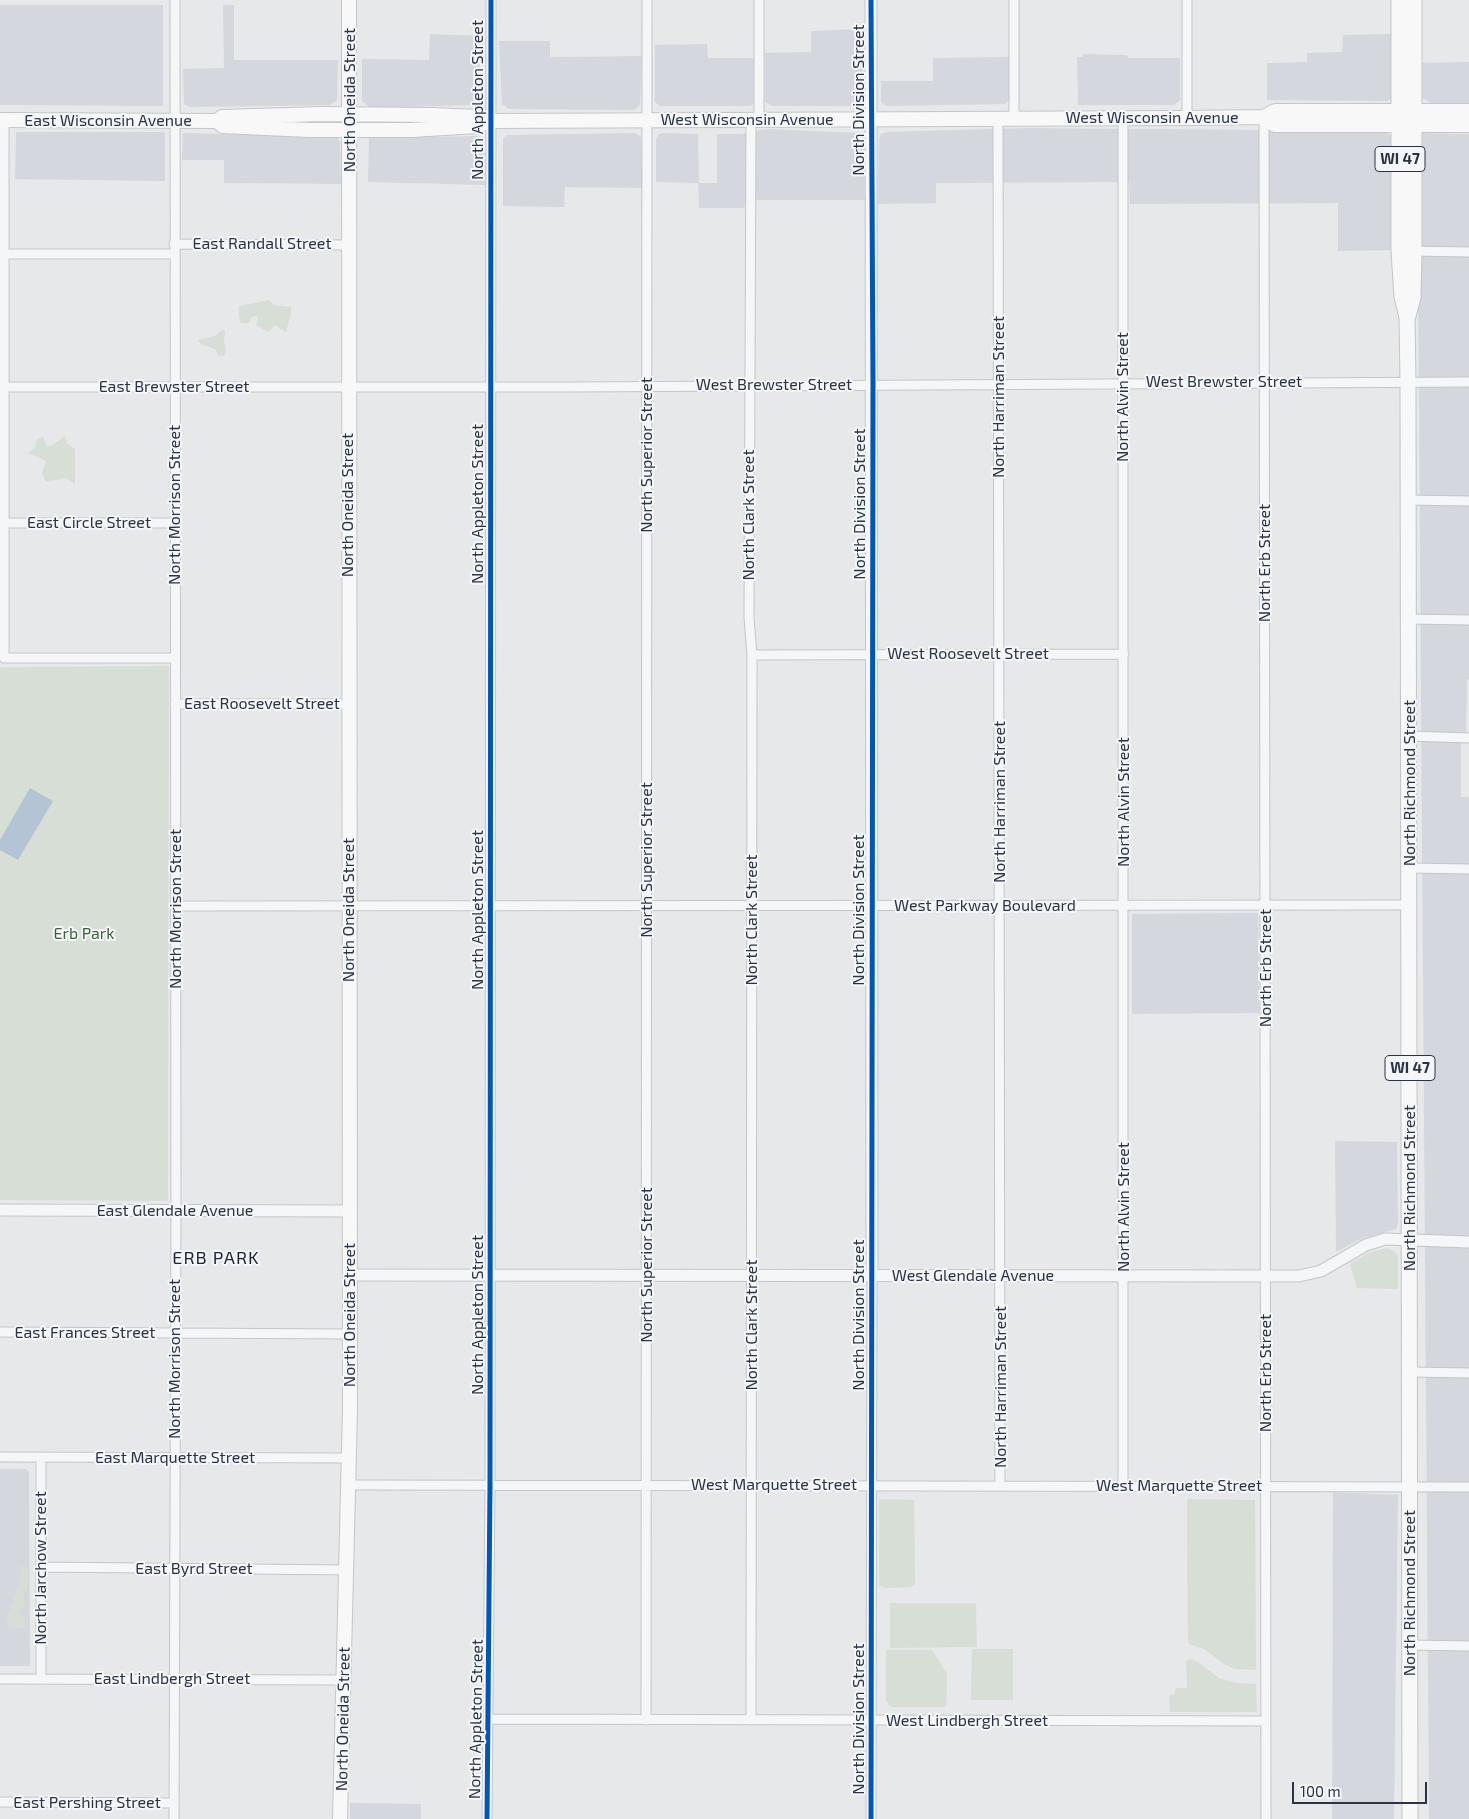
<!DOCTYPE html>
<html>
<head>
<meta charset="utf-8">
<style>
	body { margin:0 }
	#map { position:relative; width:1469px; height:1819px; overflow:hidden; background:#e6e8ea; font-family:"Exo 2",sans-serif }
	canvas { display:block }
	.scale { position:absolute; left:1292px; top:1782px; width:135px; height:22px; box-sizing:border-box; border:2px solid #2b3445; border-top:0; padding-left:6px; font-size:15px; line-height:18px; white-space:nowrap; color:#2b3445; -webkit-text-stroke:4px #f4f6f9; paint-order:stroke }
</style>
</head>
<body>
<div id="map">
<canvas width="1469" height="1819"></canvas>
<div class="scale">100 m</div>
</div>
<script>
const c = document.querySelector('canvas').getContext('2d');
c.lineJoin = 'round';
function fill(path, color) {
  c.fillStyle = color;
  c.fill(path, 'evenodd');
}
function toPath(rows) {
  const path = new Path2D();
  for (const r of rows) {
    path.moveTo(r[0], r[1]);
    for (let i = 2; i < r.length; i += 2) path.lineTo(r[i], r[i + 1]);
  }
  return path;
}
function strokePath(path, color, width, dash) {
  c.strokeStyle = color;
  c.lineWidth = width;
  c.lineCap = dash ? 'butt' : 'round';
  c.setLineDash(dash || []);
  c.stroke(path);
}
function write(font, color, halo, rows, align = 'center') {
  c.font = font + ' "Exo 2",sans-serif';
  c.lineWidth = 4;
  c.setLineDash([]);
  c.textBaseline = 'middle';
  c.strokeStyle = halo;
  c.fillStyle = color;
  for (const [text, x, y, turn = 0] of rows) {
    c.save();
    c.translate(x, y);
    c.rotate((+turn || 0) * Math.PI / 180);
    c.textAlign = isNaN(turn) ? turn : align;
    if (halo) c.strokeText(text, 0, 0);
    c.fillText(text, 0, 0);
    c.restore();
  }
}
fill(toPath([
	[0,5,163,5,163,106,0,105],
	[223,5,234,5,234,60,338,60,337,100,330,105,190,107,184,104,183,69,224,68],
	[863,29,863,101,859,106,773,106,765,102,765,53,811,52,811,31],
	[430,34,480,36,480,99,475,105,371,108,362,101,362,59,429,60],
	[1392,34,1392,97,1388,101,1267,100,1267,63,1307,62,1307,53,1342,52,1343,35],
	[499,41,550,41,550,57,642,56,640,105,634,110,509,109,502,104],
	[707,44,708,58,754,58,755,103,750,106,660,106,655,102,655,45],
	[1083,54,1127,55,1128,58,1180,58,1180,100,1174,105,1078,105,1077,57,1083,57],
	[1010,57,1010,99,1005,104,886,106,881,102,881,81,933,81,933,58],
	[1469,62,1469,106,1432,104,1421,97,1419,63],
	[1027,128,1385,131,1392,137,1395,250,1338,251,1338,203,1130,204,1129,182,936,183,936,203,878,204,879,140,881,134,886,132],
	[765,129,860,133,863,138,865,200,746,200,744,208,699,208,698,183,656,182,656,139,658,135,663,133,698,134,699,183,717,183,717,134,742,134],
	[16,132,165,132,165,181,15,179],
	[183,133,337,137,340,142,341,184,224,183,224,160,182,160],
	[636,133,641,137,643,188,565,187,564,207,503,206,503,139,507,135],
	[1417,133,1469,134,1469,679,1467,680,1466,732,1461,743,1461,797,1469,797,1469,1819,1429,1819],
	[476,136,483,140,486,185,368,182,369,138],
	[1258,913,1259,1013,1132,1014,1132,914],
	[1335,1141,1397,1142,1398,1223,1396,1229,1359,1240,1336,1252],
	[0,1469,26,1469,29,1472,30,1666,0,1666],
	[1333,1492,1398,1495,1394,1819,1332,1819],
	[350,1803,421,1804,421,1819,350,1819]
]), '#d4d7dd');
fill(toPath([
	[269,300,273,305,291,307,291,314,286,332,275,325,268,332,256,325,258,318,256,316,252,317,249,323,241,323,239,317,239,306],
	[222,330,225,331,224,341,226,349,225,355,219,356,215,349,201,344,198,340,215,336],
	[65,436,67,444,75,449,75,484,66,478,46,482,42,473,46,461,28,453,35,447,37,439,43,437,47,447,54,444],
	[169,666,168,1201,0,1200,0,667],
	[1387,1248,1395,1252,1398,1256,1398,1289,1357,1288,1350,1264,1368,1253],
	[879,1499,914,1500,915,1584,910,1587,884,1588,879,1585],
	[1187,1499,1255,1500,1256,1670,1234,1669,1224,1664,1204,1649,1189,1644,1188,1640],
	[22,1565,28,1569,28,1586,24,1593,26,1605,19,1612,26,1619,24,1628,8,1629,7,1619,19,1584],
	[890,1603,976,1603,977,1647,890,1648],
	[972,1649,1013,1649,1013,1700,971,1700],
	[886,1650,932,1650,947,1674,946,1707,891,1707,886,1701],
	[1190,1659,1198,1662,1220,1679,1237,1683,1256,1684,1257,1712,1170,1712,1169,1695,1175,1694,1175,1688,1187,1688,1186,1661]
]), '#d6ded6');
fill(toPath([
	[30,788,53,801,18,860,0,850,0,840]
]), '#b4c4d5');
const minor = toPath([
	[759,0,759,120],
	[1014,0,1014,118],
	[1264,117,1266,1819],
	[998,118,1000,1485],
	[1187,118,1187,0],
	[4,120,4,658,175,658],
	[751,120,749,618,752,655,751,1720],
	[174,244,350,245],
	[1410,251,1469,252],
	[0,254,174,254],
	[0,387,569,387,1469,382],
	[1408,500,1469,501],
	[3,523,175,523],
	[1409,619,1469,620],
	[752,655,1124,654],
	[175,704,348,704],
	[1409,736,1469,738],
	[1410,868,1469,869],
	[176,906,1411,905],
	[0,1332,350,1334],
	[1410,1372,1469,1373],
	[0,1457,350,1458],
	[349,1485,1469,1487],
	[1123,1486,1123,118],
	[41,1567,347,1570],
	[1410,1645,1469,1646],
	[0,1679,344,1680],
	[41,1679,41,1458],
	[489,1719,1265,1721],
	[646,1720,647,0],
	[0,1802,174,1803],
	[174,1819,176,1211,175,0],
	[487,1819,490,1485,491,0],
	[871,1819,872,1276]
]);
const tertiary = toPath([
	[871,0,872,1276],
	[0,1210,349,1211],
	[349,1275,1299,1276,1321,1271,1366,1245,1385,1239,1469,1242]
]);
const secondary = toPath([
	[1264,117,1275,125,1469,125],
	[0,120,217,121,222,117,321,114,433,115,477,117,492,121,1187,118,1264,117,1275,111,1469,111],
	[217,121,223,126,309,130,412,130,477,126,488,122],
	[340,1819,350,1410,349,0]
]);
const primary = toPath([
	[1399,0,1399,251,1402,297,1407,317,1408,381,1410,1819],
	[1408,316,1413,297,1414,251,1414,0]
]);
strokePath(minor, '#c4c6c8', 11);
strokePath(tertiary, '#c4c6c8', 13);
strokePath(secondary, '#c4c6c8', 16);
strokePath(primary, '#c2c5c8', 17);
strokePath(minor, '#f5f6f7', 9);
strokePath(tertiary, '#f5f6f7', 11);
strokePath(secondary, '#f8f8f8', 14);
strokePath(primary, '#f8f8f8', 15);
strokePath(toPath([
	[487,1819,490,1485,491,0],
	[871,1819,873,384,871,0]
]), '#0057b8', 5);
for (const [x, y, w] of [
	[1400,159,50],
	[1410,1068,50]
]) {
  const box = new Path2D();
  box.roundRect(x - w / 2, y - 12.5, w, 25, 4);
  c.fillStyle = '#f4f6f9';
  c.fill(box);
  strokePath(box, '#2b3445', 1);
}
write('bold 15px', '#2b3445', null, [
	["WI 47",1400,159],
	["WI 47",1410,1068]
]);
write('16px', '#2b3445', '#f4f6f9', [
	["North Oneida Street",350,100,-90],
	["North Appleton Street",478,100,-90],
	["North Division Street",859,100,-90],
	["West Wisconsin Avenue",1152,118],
	["West Wisconsin Avenue",747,120],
	["East Wisconsin Avenue",108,121],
	["East Randall Street",262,244],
	["West Brewster Street",1224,382],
	["West Brewster Street",774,385],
	["East Brewster Street",174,387],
	["North Harriman Street",999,397,-90],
	["North Alvin Street",1123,397,-90],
	["North Superior Street",647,455,-90],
	["North Appleton Street",478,504,-90],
	["North Division Street",860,504,-90],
	["North Morrison Street",175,505,-90],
	["North Oneida Street",348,505,-90],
	["North Clark Street",749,515,-90],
	["East Circle Street",89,523],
	["North Erb Street",1265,563,-90],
	["West Roosevelt Street",968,654],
	["East Roosevelt Street",262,704],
	["North Richmond Street",1410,783,-90],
	["North Harriman Street",1000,802,-90],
	["North Alvin Street",1124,802,-90],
	["North Superior Street",647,860,-90],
	["West Parkway Boulevard",985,906],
	["North Morrison Street",176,909,-90],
	["North Oneida Street",349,910,-90],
	["North Appleton Street",478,910,-90],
	["North Division Street",859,910,-90],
	["North Clark Street",752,920,-90],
	["North Erb Street",1266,968,-90],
	["North Richmond Street",1410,1188,-90],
	["North Alvin Street",1124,1207,-90],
	["East Glendale Avenue",175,1211],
	["North Superior Street",647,1265,-90],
	["West Glendale Avenue",973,1276],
	["North Oneida Street",350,1315,-90],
	["North Appleton Street",478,1315,-90],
	["North Division Street",859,1315,-90],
	["North Clark Street",752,1325,-90],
	["East Frances Street",85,1333],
	["North Morrison Street",175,1359,-90],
	["North Erb Street",1266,1373,-90],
	["North Harriman Street",1001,1387,-90],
	["East Marquette Street",175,1458],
	["West Marquette Street",774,1485],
	["West Marquette Street",1179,1486],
	["North Jarchow Street",41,1568,-90],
	["East Byrd Street",194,1569],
	["North Richmond Street",1410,1593,-90],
	["East Lindbergh Street",172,1679],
	["North Oneida Street",343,1719,-89],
	["North Appleton Street",476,1719,-89],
	["North Division Street",859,1719,-90],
	["West Lindbergh Street",967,1721],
	["East Pershing Street",87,1803]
]);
write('16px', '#3f6138', '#f4f6f9', [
	["Erb Park",84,934]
]);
c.letterSpacing = '1px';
write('18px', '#1d2536', '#f4f6f9', [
	["ERB PARK",216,1258]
]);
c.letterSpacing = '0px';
</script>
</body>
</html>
